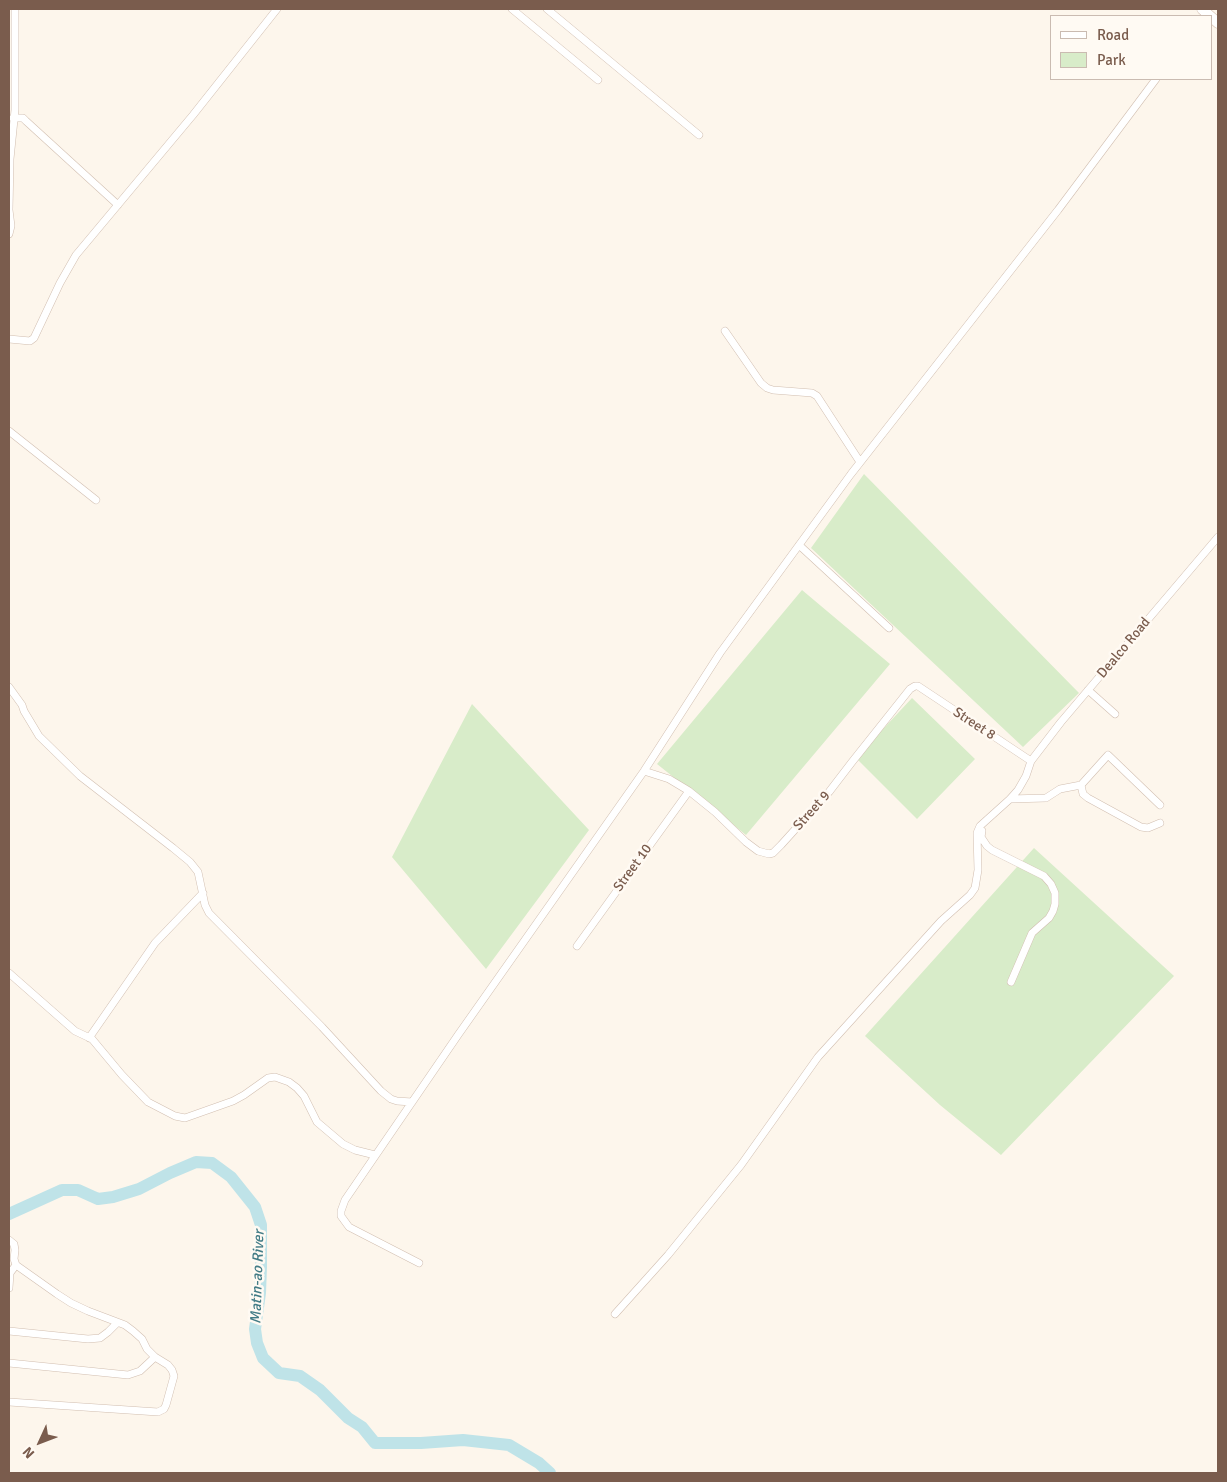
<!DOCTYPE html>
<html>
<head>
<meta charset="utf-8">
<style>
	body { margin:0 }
	#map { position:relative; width:1227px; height:1482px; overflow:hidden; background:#fdf6ec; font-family:Signika,sans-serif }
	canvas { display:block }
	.frame { position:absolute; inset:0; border:10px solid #7a5c4d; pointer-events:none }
	.legend { position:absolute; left:1050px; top:15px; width:162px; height:65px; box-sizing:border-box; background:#fffaf3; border:1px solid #cabbb1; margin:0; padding:6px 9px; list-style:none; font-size:15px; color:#7a5c4d }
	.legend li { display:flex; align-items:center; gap:10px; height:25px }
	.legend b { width:25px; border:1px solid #cabbb1 }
	.north { position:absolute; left:15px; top:1417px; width:50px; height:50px; -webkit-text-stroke:4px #fffaf3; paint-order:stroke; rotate:227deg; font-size:14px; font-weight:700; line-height:20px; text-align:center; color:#7a5c4d }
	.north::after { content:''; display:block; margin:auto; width:18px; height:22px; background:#7a5c4d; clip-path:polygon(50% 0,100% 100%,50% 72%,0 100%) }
</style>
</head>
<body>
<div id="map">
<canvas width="1227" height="1482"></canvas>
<div class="frame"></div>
<ul class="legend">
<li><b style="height:6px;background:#fff"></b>Road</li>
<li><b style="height:14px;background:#d8ecc9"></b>Park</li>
</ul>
<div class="north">N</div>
</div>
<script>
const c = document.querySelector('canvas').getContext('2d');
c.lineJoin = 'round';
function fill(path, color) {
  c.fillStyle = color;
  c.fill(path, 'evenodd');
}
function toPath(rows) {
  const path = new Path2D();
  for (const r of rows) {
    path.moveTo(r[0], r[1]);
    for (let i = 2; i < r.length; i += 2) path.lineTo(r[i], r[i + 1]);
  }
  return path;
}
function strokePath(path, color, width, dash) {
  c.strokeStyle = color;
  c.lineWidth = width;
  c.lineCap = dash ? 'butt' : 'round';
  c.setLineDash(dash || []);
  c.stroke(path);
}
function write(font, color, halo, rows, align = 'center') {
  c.font = font + ' Signika,sans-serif';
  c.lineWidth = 5;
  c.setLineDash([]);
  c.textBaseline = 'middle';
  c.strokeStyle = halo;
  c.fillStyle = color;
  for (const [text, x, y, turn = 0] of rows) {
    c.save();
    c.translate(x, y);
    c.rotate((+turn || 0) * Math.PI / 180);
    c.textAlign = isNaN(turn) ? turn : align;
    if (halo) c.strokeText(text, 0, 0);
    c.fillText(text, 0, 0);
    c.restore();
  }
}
fill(toPath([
	[864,474,1079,693,1023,747,811,548],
	[802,590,890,664,746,835,657,764],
	[912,698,975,759,917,819,856,758],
	[472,704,589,830,486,969,392,857],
	[1034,848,1174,976,1001,1155,940,1105,865,1036]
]), '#d8ecc9');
strokePath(toPath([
	[9,1214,62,1190,78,1190,98,1199,113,1197,139,1189,170,1173,196,1162,212,1163,231,1177,255,1207,261,1225,261,1267,260,1293,255,1329,257,1343,263,1358,279,1373,300,1376,320,1390,348,1418,362,1427,375,1443,421,1443,463,1440,509,1445,539,1463,550,1473]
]), '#bfe3e8', 12);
const street = toPath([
	[512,9,598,80],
	[547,9,699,135],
	[13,118,23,118,26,121,118,205],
	[9,234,11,226,9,210,10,159,15,110,15,9],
	[725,331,761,383,767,388,773,390,812,393,817,396,860,462],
	[9,339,30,341,34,338,60,283,76,255,193,115,277,9],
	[9,431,96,500],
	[799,545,889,628],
	[9,687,22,705,24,711,39,736,80,776,173,848,190,862,198,872,205,905,209,913,322,1027,381,1091,391,1099,397,1101,412,1102],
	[1088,690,1115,714],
	[644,771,669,779,689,791,715,812,746,842,758,851,769,854,773,853,781,845,829,792,852,762,910,689,915,686,918,686,1031,761],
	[1081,785,1083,794,1088,798,1141,827,1148,828,1160,823],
	[1012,797,1010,799,1046,798,1060,789,1081,785,1108,755,1160,805],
	[982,831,981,837,987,846,992,850,1044,876,1051,884,1055,893,1055,904,1053,911,1049,918,1032,933,1011,982],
	[577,946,689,791],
	[9,973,75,1031,92,1039,122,1075,148,1102,175,1116,185,1118,233,1101,244,1095,268,1078,275,1077,289,1082,297,1088,304,1096,317,1122,343,1144,355,1150,375,1155],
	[89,1038,155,943,203,893],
	[9,1240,14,1244,15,1250,14,1259,16,1265,57,1294,71,1303,88,1311,125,1325,133,1331,142,1339,147,1349,155,1357,168,1365,172,1370,174,1376,166,1405,164,1409,158,1412,9,1402],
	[419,1263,349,1227,341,1216,341,1211,345,1200,458,1035,644,771,720,653,851,474,1058,210,1156,79],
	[9,1288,10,1273,16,1265],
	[615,1314,668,1255,741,1165,818,1057,941,921,970,895,975,888,978,870,977,833,980,826,1010,799,1018,790,1026,776,1031,761,1061,722,1218,537],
	[9,1331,88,1339,100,1338,108,1332,117,1323],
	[9,1363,128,1375,140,1371,155,1357]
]);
const secondary = toPath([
	[1202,9,1218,23]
]);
strokePath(street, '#d1beb0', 8);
strokePath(secondary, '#d6c0b0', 11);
strokePath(street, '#fff', 7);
strokePath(secondary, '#fff', 10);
write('14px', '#7a5c4d', '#fffaf3', [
	["Dealco Road",1124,648,-50],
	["Street 8",974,724,33],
	["Street 9",812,811,-48],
	["Street 10",633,868,-54]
]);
write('italic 15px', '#437c86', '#fffaf3', [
	["Matin-ao River",258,1277,-88]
]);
</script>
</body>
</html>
